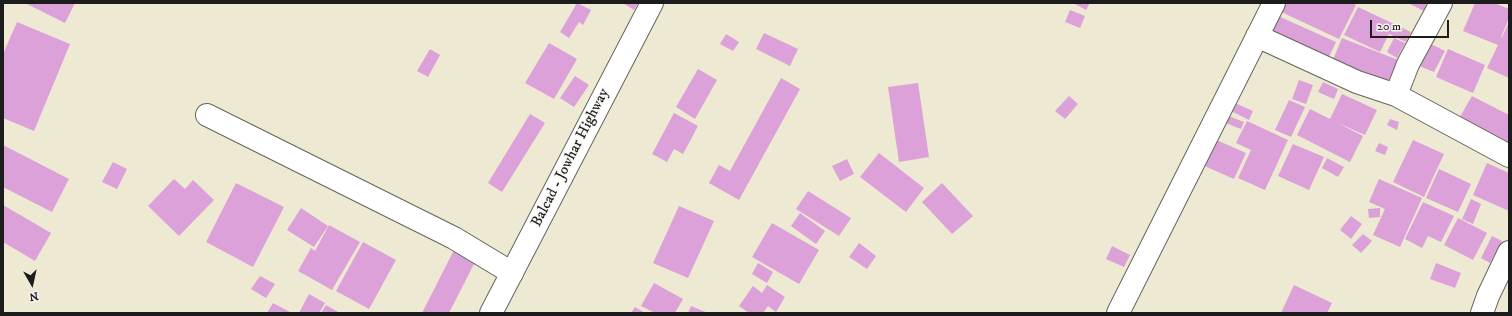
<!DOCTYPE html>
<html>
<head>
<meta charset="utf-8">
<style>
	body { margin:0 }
	#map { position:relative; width:1512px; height:316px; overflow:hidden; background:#ede9d3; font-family:"IM FELL DW Pica",serif }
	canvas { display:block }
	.frame { position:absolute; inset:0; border:4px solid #1c1c1c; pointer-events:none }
	.north { position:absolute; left:12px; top:264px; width:40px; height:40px; -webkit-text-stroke:3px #f6f6f2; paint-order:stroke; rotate:171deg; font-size:11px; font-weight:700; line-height:16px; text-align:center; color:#1c1c1c }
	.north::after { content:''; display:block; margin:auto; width:14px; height:18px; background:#1c1c1c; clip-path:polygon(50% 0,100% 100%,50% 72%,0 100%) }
	.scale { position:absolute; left:1370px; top:20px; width:79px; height:18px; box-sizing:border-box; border:2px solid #1c1c1c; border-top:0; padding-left:5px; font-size:12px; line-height:14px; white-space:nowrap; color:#1c1c1c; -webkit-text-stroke:3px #f6f6f2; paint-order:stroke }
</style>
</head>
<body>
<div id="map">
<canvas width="1512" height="316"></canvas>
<div class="frame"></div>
<div class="north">N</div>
<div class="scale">20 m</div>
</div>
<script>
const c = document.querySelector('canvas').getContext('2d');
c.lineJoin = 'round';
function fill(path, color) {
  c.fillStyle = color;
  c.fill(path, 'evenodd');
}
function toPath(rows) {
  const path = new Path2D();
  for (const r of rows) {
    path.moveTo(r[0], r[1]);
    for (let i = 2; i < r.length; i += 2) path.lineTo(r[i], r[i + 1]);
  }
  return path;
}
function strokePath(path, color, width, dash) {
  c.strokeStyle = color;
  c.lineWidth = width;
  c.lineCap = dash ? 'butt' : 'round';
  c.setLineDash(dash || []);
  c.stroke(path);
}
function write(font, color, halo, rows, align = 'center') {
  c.font = font + ' "IM FELL DW Pica",serif';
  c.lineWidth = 3;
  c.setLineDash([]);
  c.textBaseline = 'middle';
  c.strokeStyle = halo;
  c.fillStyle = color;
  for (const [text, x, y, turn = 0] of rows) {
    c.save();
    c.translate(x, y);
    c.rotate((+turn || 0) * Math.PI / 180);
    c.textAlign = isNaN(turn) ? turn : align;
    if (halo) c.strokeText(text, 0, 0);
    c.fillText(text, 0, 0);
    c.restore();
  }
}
fill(toPath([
	[25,3,75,3,65,23],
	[577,3,591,10,583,25,579,22,569,38,560,32],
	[623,3,638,3,634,10],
	[1076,3,1090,3,1086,10,1075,4],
	[1281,3,1352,3,1356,5,1339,39,1277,10],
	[1408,3,1427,3,1424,11],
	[1475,3,1494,3,1509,9,1509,18,1501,37,1509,40,1509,78,1487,68,1498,45,1463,31],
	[1358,7,1411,32,1406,42,1389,34,1380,52,1344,35],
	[1070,10,1085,16,1080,28,1065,22],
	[1276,15,1336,42,1325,65,1265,38],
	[17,22,70,44,34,131,3,118,3,54],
	[1509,22,1509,40,1502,37],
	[764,33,798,49,790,66,756,49],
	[726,34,739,42,733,51,720,44],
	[1342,38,1398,60,1385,89,1330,67],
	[1394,38,1405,43,1397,58,1387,52],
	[1427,42,1445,51,1434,72,1417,65],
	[549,43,577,59,554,99,525,83],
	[430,49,440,55,428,77,417,71],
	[1448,49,1485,65,1473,93,1436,77],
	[698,69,717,80,695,119,676,107],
	[575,76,589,85,574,107,560,98],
	[781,78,800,89,739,200,709,183,719,165,730,171],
	[1299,80,1313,85,1306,104,1292,99],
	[1323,82,1338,89,1334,99,1318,92],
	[918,83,929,157,899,162,888,87],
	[1342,94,1377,110,1365,135,1336,122,1363,136,1350,162,1297,135,1310,109,1330,119],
	[1069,96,1078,104,1065,119,1055,111],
	[1472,96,1509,115,1509,150,1457,122],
	[1289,100,1305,107,1291,137,1275,130],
	[1235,103,1253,111,1249,120,1231,111],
	[674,113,698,126,683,154,674,149,667,162,652,154],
	[530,114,545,123,502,192,488,183],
	[1226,115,1244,122,1241,129,1223,122],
	[1390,119,1399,122,1397,130,1387,125],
	[1247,121,1288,140,1265,190,1238,178,1251,150,1236,143],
	[1212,138,1246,153,1234,179,1200,164],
	[1413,140,1444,154,1424,197,1393,182],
	[1379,143,1388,147,1385,155,1375,151],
	[1293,144,1324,157,1309,190,1278,176],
	[3,145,69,179,52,212,3,187],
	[879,153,924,188,906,212,860,177],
	[1327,158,1344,167,1338,177,1322,168],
	[847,159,854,174,840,181,832,166],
	[113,162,127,169,117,189,102,182],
	[1487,163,1509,173,1509,211,1473,195],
	[1439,169,1471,184,1458,212,1426,198],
	[174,179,185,189,193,180,214,200,179,236,148,206],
	[1379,179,1422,198,1400,247,1373,235,1385,209,1369,202],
	[236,183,284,207,253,267,206,242],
	[942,183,973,216,952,234,922,202],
	[808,191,851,218,839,236,796,209],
	[1471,199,1481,204,1473,224,1462,219],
	[1423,202,1454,216,1441,242,1428,236,1422,248,1405,239],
	[3,205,51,233,35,261,3,242],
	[679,206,714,221,688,278,653,263],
	[301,208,328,226,314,247,287,230],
	[1380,208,1380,217,1369,218,1368,209],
	[800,213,825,231,816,244,791,226],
	[1351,216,1362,224,1351,239,1340,230],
	[1458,218,1487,233,1473,260,1444,245],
	[772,223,819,250,799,284,752,257],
	[329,225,360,242,332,290,298,271,311,248,315,251],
	[1363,234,1372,241,1361,253,1352,245],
	[1492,236,1502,241,1490,263,1481,258],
	[363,242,396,260,369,309,336,291],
	[859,243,876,256,867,269,849,257],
	[1112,246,1130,255,1124,267,1106,259],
	[454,250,476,260,449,313,422,313],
	[758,263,773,272,767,283,752,274],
	[1436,263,1461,273,1455,288,1430,279],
	[260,276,275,284,266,298,251,289],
	[654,283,683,299,675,313,655,313,641,306],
	[767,285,785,297,776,312,768,306,763,313,749,313,739,306,753,286,762,293],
	[1294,285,1332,303,1327,313,1281,313],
	[309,294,325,303,319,313,299,313],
	[273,303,292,313,267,313],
	[326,305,340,313,321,313],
	[691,306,708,313,688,313],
	[635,307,645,313,631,313]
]), '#dca1d8');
const minor = toPath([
	[1257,36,1357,82,1396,95,1408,64,1441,3],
	[1396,95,1509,156],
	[207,115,454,238,512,273],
	[1118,313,1274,3],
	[1482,313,1488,296,1509,252]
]);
const primary = toPath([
	[491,313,652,3]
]);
strokePath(minor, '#65645c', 24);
strokePath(primary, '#65645c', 24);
strokePath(minor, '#fff', 22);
strokePath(primary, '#fff', 22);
write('15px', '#1c1c1c', '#f6f6f2', [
	["Balcad - Jowhar Highway",571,158,-63]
]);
</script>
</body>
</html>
